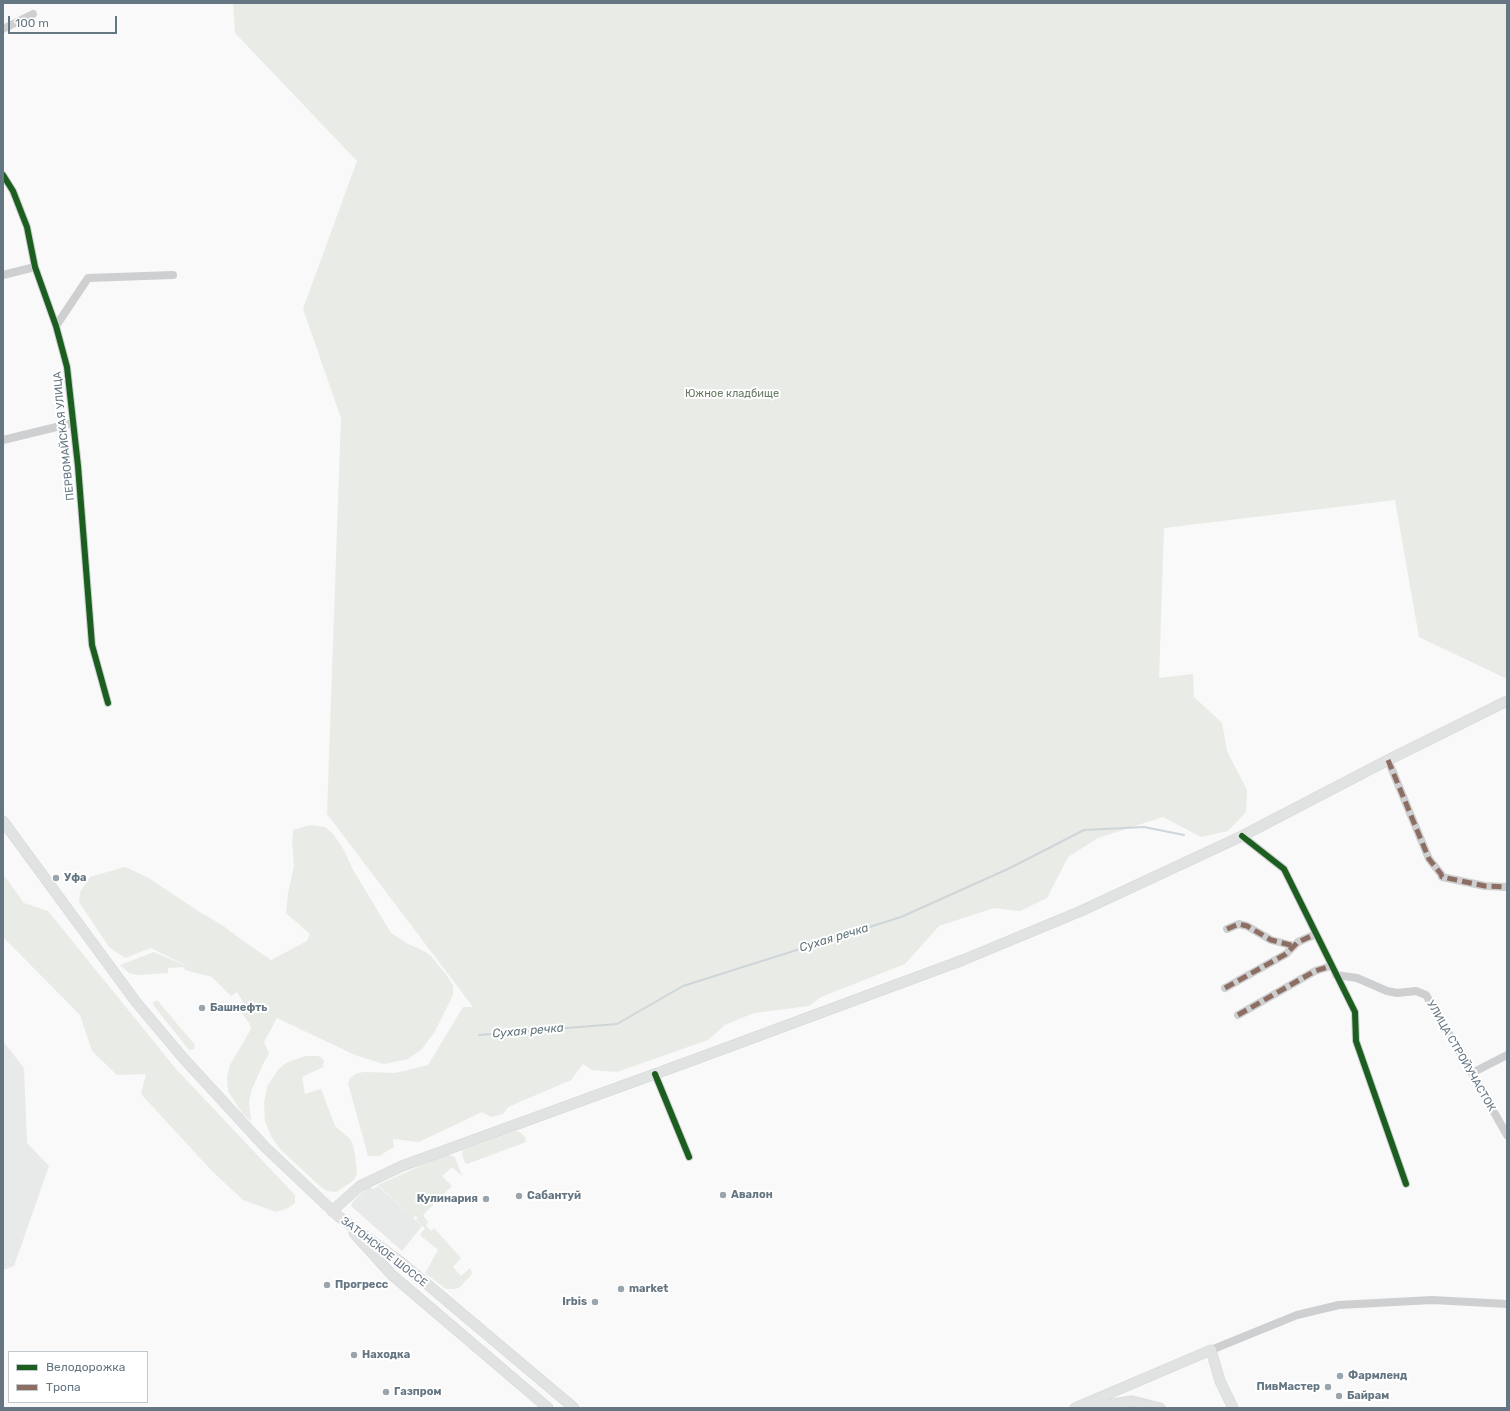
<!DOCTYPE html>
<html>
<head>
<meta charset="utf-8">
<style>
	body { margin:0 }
	#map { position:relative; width:1510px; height:1411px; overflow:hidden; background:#f9f9f9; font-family:Rubik,sans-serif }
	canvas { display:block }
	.frame { position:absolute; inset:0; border:4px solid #657683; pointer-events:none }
	.legend { position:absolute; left:8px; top:1351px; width:140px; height:52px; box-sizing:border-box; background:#fff; border:1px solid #c1c8cd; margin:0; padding:5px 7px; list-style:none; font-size:12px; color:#657683 }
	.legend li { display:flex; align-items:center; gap:8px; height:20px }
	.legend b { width:20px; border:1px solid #c1c8cd }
	.scale { position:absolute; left:8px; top:16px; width:109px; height:18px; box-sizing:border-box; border:2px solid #657683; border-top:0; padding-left:5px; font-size:12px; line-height:14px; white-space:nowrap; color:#657683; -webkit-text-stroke:3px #fff; paint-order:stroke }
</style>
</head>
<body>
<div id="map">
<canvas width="1510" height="1411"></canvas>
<div class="frame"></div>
<ul class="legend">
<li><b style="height:5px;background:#1b5e20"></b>Велодорожка</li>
<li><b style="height:5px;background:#8d6e63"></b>Тропа</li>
</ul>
<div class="scale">100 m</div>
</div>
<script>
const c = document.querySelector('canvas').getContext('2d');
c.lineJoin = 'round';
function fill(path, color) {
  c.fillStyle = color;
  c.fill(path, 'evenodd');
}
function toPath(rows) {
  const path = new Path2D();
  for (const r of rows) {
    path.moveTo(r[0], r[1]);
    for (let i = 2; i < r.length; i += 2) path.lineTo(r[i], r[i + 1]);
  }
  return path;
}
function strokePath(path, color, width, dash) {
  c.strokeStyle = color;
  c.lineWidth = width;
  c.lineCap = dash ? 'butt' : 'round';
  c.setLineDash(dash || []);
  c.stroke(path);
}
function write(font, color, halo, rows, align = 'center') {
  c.font = font + ' Rubik,sans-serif';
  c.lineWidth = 4;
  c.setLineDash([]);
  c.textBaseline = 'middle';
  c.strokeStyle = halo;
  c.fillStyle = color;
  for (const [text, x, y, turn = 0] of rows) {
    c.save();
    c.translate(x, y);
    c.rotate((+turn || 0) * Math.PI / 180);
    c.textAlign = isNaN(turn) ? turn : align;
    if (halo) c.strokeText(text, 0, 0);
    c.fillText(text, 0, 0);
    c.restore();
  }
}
fill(toPath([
	[3,1041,24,1068,27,1143,49,1166,14,1266,3,1270],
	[369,1186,373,1189,378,1186,422,1226,402,1251,351,1206,353,1201]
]), '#e8e9e9');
fill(toPath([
	[233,3,1507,3,1507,679,1419,637,1395,500,1164,528,1159,678,1193,674,1194,697,1222,723,1227,751,1247,790,1246,812,1228,831,1201,837,1163,817,1098,838,1068,857,1047,898,1020,911,994,908,939,926,905,964,821,997,809,1006,754,1013,725,1025,708,1040,617,1072,592,1070,583,1064,571,1080,508,1107,503,1114,491,1117,482,1112,419,1142,393,1139,394,1147,379,1156,368,1156,348,1083,350,1078,357,1073,365,1072,395,1073,428,1065,463,1007,473,1007,327,814,341,418,303,309,357,161,235,33],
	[310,825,325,827,333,834,344,850,352,868,391,933,408,944,420,949,430,955,445,973,453,985,453,995,434,1033,421,1050,408,1059,384,1064,355,1055,277,1018,264,1042,269,1054,263,1064,252,1089,249,1102,251,1121,242,1113,228,1091,227,1078,230,1065,251,1029,250,1024,238,1008,243,1002,237,992,231,996,212,977,185,970,184,967,168,968,168,973,138,975,129,973,120,965,154,952,191,968,151,948,125,958,109,947,79,902,80,892,90,877,125,867,147,877,198,911,222,925,246,943,271,960,307,941,310,934,286,913,288,893,294,866,292,842,293,830],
	[3,874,24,903,48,911,176,1069,295,1195,295,1203,288,1208,276,1212,243,1200,211,1170,141,1094,146,1074,117,1075,92,1051,80,1015,3,937],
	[155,1001,158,1001,195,1045,194,1049,189,1050,154,1006,153,1003],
	[305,1056,318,1056,322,1058,324,1061,323,1067,302,1077,305,1094,321,1089,335,1126,349,1138,352,1142,355,1154,357,1174,353,1181,336,1192,327,1191,321,1187,281,1150,272,1138,265,1121,264,1102,268,1085,278,1070,286,1063],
	[516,1131,521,1133,525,1137,526,1142,467,1164,465,1163,462,1154,463,1150],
	[447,1154,455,1157,462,1176,452,1167,442,1176,452,1186,423,1215,428,1222,426,1225,431,1231,434,1228,461,1258,453,1267,461,1276,470,1268,471,1269,472,1274,459,1288,454,1289,446,1289,425,1273,438,1250,420,1235,425,1228,416,1220,418,1218,416,1216,413,1218,378,1185]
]), '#e8ebe6');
strokePath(toPath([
	[479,1035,617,1024,683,986,901,917,1010,868,1084,830,1144,827,1184,835]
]), '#ced6d9', 2);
const major = toPath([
	[3,821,136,1002,184,1059,265,1147,338,1216,402,1263,574,1408],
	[332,1211,360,1186,402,1166,696,1059,963,960,1081,911,1242,836,1388,760,1507,701],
	[354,1233,392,1275,548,1408],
	[1075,1408,1211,1350,1220,1381,1233,1408],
	[1088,1408,1132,1401,1160,1408]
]);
strokePath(major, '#d5d6d7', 11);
strokePath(toPath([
	[3,29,33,14],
	[3,175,13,191,27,227,35,267,56,326,67,367,78,466,92,645,108,703],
	[3,275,35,267],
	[56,326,88,278,173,275],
	[3,440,73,423],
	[1388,760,1429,859,1441,874,1442,877,1485,886,1507,887],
	[1242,836,1284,869,1355,1012,1356,1041,1406,1184],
	[1227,929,1239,924,1247,926,1271,940,1294,946],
	[1336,975,1357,978,1387,991,1397,993,1416,991,1426,995,1461,1054,1507,1135],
	[1225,988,1286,954,1298,942,1316,934],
	[1238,1015,1315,971,1331,966],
	[1472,1073,1507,1055],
	[655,1074,689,1157],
	[1211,1350,1297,1315,1339,1305,1432,1300,1507,1304]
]), '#cecfd0', 8);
strokePath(major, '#e1e2e2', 10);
strokePath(toPath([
	[1388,760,1429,859,1441,874,1442,877,1485,886,1507,887],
	[1227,929,1239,924,1247,926,1271,940,1294,946],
	[1225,988,1286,954,1298,942,1316,934],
	[1238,1015,1315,971,1331,966]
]), '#8d6e63', 5, [10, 5]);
strokePath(toPath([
	[3,175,13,191,27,227,35,267,56,326,67,367,78,466,92,645,108,703],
	[1242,836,1284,869,1355,1012,1356,1041,1406,1184],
	[655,1074,689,1157]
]), '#1b5e20', 6);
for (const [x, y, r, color] of [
	[56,878,4,"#99a4ac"],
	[202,1008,4,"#99a4ac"],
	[723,1195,4,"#99a4ac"],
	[519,1196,4,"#99a4ac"],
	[486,1199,4,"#99a4ac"],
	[327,1285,4,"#99a4ac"],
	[621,1289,4,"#99a4ac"],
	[595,1302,4,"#99a4ac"],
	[354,1355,4,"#99a4ac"],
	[1340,1376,4,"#99a4ac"],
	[1328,1387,4,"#99a4ac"],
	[386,1392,4,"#99a4ac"],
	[1339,1396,4,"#99a4ac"]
]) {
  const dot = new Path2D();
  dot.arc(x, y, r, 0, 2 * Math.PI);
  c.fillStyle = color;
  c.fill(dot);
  strokePath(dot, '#fff', 1.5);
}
write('11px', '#687a64', '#fff', [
	["Южное кладбище",732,394]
]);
write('11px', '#657683', '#fff', [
	["ПЕРВОМАЙСКАЯ УЛИЦА",64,436,-96],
	["УЛИЦА СТРОЙУЧАСТОК",1461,1056,60],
	["ЗАТОНСКОЕ ШОССЕ",384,1252,38]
]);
write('bold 11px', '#657683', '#fff', [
	["Уфа",64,878],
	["Башнефть",210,1008],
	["Авалон",731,1195],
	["Сабантуй",527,1196],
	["Кулинария",478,1199,"right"],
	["Прогресс",335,1285],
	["market",629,1289],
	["Irbis",587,1302,"right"],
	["Находка",362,1355],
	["Фармленд",1348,1376],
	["ПивМастер",1320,1387,"right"],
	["Газпром",394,1392],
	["Байрам",1347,1396]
], 'left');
write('italic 12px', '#60757c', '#fff', [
	["Сухая речка",834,938,-17],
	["Сухая речка",528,1031,-5]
]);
</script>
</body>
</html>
